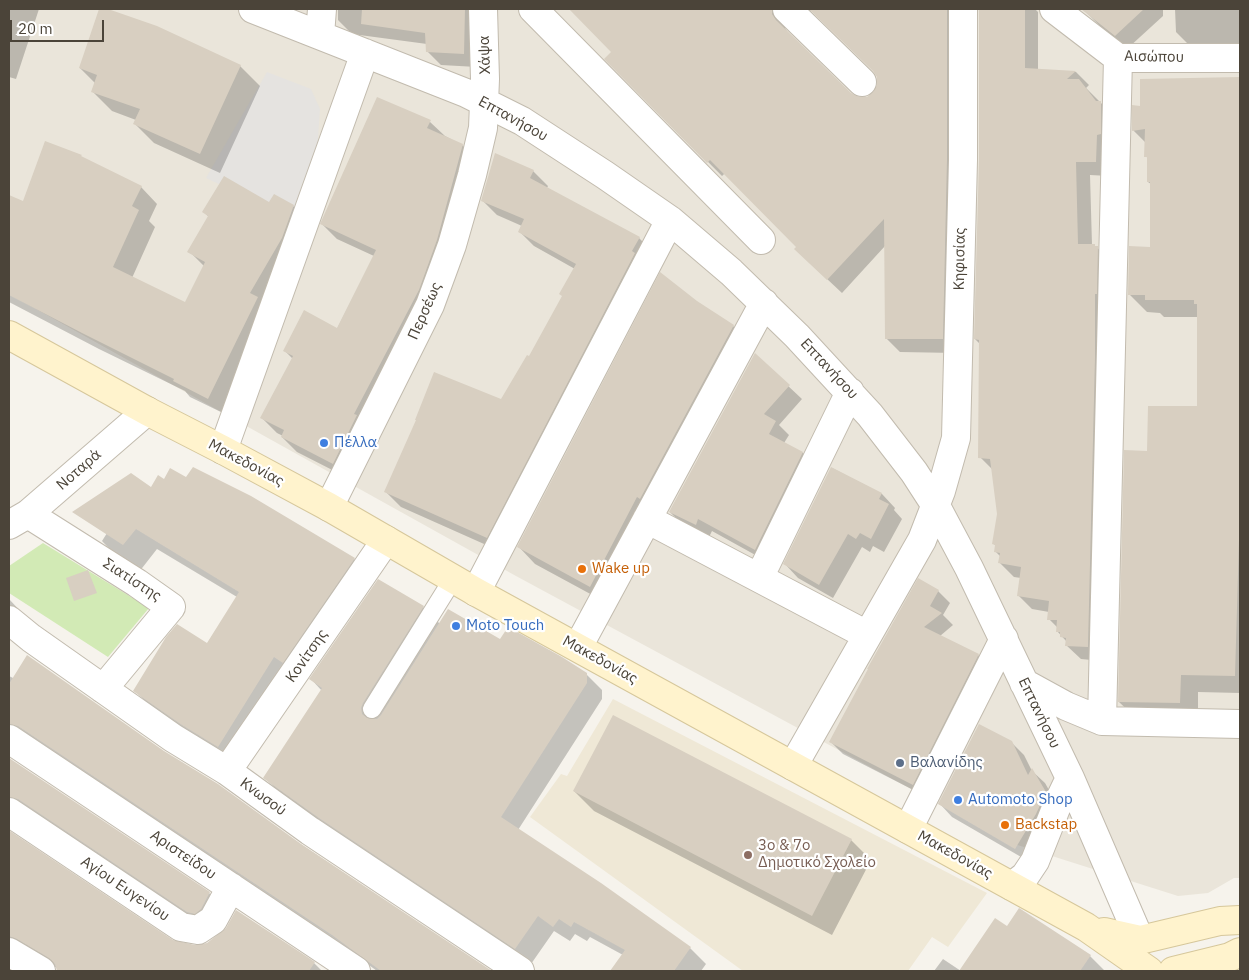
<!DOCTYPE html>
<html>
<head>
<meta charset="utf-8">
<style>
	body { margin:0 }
	#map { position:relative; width:1249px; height:980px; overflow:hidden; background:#f6f3ec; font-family:"IBM Plex Sans",sans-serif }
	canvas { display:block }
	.frame { position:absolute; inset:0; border:10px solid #4b4439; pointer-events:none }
	.scale { position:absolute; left:10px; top:20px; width:94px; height:22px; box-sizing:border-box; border:2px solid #4b4439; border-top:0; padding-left:6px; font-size:15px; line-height:18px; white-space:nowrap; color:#4b4439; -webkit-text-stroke:4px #fff; paint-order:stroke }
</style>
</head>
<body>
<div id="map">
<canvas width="1249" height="980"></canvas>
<div class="frame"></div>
<div class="scale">20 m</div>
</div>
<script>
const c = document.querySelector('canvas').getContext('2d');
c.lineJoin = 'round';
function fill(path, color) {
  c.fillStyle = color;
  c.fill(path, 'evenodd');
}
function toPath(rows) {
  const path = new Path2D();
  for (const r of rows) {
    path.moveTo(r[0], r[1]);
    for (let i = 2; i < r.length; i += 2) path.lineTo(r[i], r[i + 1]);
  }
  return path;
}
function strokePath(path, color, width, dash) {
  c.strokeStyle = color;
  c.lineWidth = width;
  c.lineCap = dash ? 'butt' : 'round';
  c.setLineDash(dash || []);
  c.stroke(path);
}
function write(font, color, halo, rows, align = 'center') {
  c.font = font + ' "IBM Plex Sans",sans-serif';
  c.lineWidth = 4.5;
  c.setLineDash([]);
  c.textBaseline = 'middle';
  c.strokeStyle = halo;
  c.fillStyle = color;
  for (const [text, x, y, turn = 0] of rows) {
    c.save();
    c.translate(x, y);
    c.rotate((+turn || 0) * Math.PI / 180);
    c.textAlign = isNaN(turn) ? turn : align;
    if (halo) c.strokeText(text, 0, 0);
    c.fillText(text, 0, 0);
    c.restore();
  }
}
fill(toPath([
	[9,9,1240,9,1240,878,1234,878,1208,893,1178,896,1011,843,516,576,9,294]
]), '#eae5da');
fill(toPath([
	[613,699,987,893,948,947,932,937,908,971,743,971,530,817,561,774,567,776]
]), '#efe8d6');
fill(toPath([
	[43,543,149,608,108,657,9,593,9,566]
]), '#d2eab5');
fill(toPath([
	[267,72,311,89,320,109,317,153,293,219,206,178]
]), '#e5e3e0');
fill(toPath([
	[9,9,39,9,16,79,9,77],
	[101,9,156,27,240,66,260,86,220,173,154,143,134,123,136,120,112,111,92,91,95,83,80,68],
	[338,9,479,9,477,67,441,65,427,51,427,44,352,34,338,20],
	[576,9,796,9,786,19,785,28,789,35,850,94,858,98,866,98,874,94,878,86,878,77,874,71,813,12,808,9,971,9,956,353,900,352,886,338,885,246,842,293,810,263,798,247,725,173,722,176,606,59,613,52,574,11],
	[980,9,1035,9,1038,12,1038,70,1076,72,1089,85,1086,88,1115,117,1109,176,1090,175,1092,245,1094,245,1111,261,1102,661,1081,659,1066,645,1067,642,1057,631,1058,628,1049,619,1049,612,1032,609,1018,595,1021,578,1014,577,1000,563,1001,557,995,551,996,546,994,544,998,514,993,470,980,457,980,344,975,339,980,160],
	[1083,9,1163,9,1163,16,1128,48,1101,27],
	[1175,9,1240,9,1240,48,1193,49,1176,32],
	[1240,79,1240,693,1198,692,1198,720,1137,719,1119,702,1148,453,1198,408,1198,317,1164,317,1160,313,1147,312,1129,294,1151,248,1151,184,1148,182,1148,159,1146,156,1146,143,1133,130,1141,107,1141,80],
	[378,99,430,122,445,136,462,145,477,160,348,478,297,452,282,437,283,436,277,433,262,418,293,359,284,350,337,329,374,256,337,239,322,224],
	[533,171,548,186,547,188,639,238,654,253,502,552,401,507,386,492,417,421,502,401,529,358,563,296,575,269,534,246,519,231,522,226,497,215,482,200],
	[141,187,157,204,149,221,155,227,132,278,185,304,204,266,189,251,209,217,204,212,269,204,293,206,310,223,225,414,190,397,185,391,99,349,9,302,9,196,24,203],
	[696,302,733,326,750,343,607,603,535,564,519,547],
	[755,355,802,399,779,425,789,435,784,443,803,453,815,466,768,562,712,531,709,537,683,525,670,512],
	[832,468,882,494,895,508,894,510,902,519,884,552,873,546,870,552,862,547,833,598,798,578,785,564],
	[151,488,354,559,375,579,239,767,155,711,134,690,207,644,237,597,157,549,139,572,122,562,102,541,124,506],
	[938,591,950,603,943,615,953,625,940,636,978,655,990,667,925,796,843,754,831,742],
	[9,599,24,615,9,636],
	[423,607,440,624,500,641,586,674,602,690,602,699,518,830,690,948,706,964,701,971,611,971,623,955,590,937,587,941,575,934,570,941,554,931,531,964,336,834,281,794,265,778,322,691,311,679],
	[9,676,163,752,490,971,377,971,350,951,9,754,10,760,209,893,225,909,211,929,9,828],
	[1011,742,1024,755,1032,771,1045,783,1058,806,1028,861,952,817,940,804],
	[574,791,851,840,871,860,832,935,594,811],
	[9,828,10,833,172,941,195,947,314,963,322,971,58,971,57,968,34,954,11,960,9,969],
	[1007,927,1090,956,1105,971,934,971,943,959,961,971]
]), '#0003');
fill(toPath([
	[99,9,108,9,157,26,241,65,200,154,133,124,140,109,91,92,97,75,79,68],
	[362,9,465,9,464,54,426,52,425,33,361,24],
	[569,9,772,9,772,14,776,20,851,93,859,97,867,97,873,92,877,85,877,77,873,71,809,9,947,9,947,160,943,339,885,339,884,219,827,280,794,249,796,247,710,160,707,163,604,59,611,52],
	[979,9,1025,9,1025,68,1076,71,1067,79,1079,79,1096,101,1101,101,1101,134,1097,135,1096,162,1076,162,1078,244,1095,244,1095,246,1098,246,1097,294,1095,294,1095,358,1088,647,1065,646,1066,638,1060,637,1060,632,1056,632,1057,620,1047,620,1049,601,1017,596,1021,567,998,563,1000,553,994,552,995,545,992,544,997,514,990,459,978,458,979,340,974,339,979,160],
	[1081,9,1144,9,1115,36],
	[1240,77,1240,506,1235,676,1181,675,1180,703,1118,702,1124,450,1147,451,1148,406,1197,406,1197,304,1194,304,1194,300,1145,300,1145,295,1128,295,1129,246,1150,247,1150,182,1147,182,1147,157,1144,157,1145,129,1132,131,1132,105,1140,106,1140,79],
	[377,97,431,120,427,128,463,144,437,240,419,290,354,414,357,415,333,464,281,437,284,430,260,418,293,356,283,351,304,310,337,328,376,250,320,224],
	[45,141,82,155,81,156,142,186,132,206,139,210,113,267,185,302,205,262,187,252,208,216,202,212,224,176,269,202,274,194,294,205,282,238,250,293,258,297,208,399,173,381,174,379,82,333,9,295,9,195,23,201],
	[495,153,534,170,530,178,640,237,632,251,635,253,487,538,384,492,416,420,415,420,434,372,501,399,527,355,529,356,562,296,559,294,576,264,518,232,524,219,481,201],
	[660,272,697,301,734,325,640,499,637,497,590,587,517,547],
	[755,353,790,385,764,414,776,421,769,434,803,452,755,550,698,519,696,525,669,512],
	[193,467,251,496,355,558,283,663,274,657,218,747,182,725,133,691,166,637,177,624,207,643,239,592,136,529,123,545,72,512,131,473,151,487,158,475,164,479,170,468,186,477],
	[831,467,882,493,879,499,889,504,871,539,860,533,856,539,848,534,819,585,783,564],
	[88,570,97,593,74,601,66,578],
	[918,578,939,590,930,606,942,613,924,627,979,654,913,785,829,742,868,669,867,669],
	[378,579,424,606,363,703,361,708,362,714,367,718,377,719,381,715,448,609,500,639,508,627,562,657,587,673,587,683,501,817,601,883,691,947,674,971,610,971,625,950,574,922,571,927,559,919,553,927,538,916,515,949,319,818,263,778,322,688,309,679],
	[27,655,164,751,218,784,301,844,492,971,381,971,332,935,18,726,9,724,9,684],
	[613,715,852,839,812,916,573,791],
	[979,724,1012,741,1028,775,1032,768,1046,792,1036,814,1015,849,938,804],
	[9,758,210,892,201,909,195,914,187,912,18,799,9,797],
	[10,831,173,940,195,945,207,943,226,928,236,910,315,962,309,971,57,971,55,964,49,958,17,939,9,936],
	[1019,908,1091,955,1080,971,959,971,995,918,1007,926]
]), '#d8cfc1');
const lane = toPath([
	[372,709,453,579]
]);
const street = toPath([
	[253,9,466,93,522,121,605,175,670,220,731,272,797,336,870,415,914,472,936,506,969,568,1070,778,1140,940],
	[533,9,761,240],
	[787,9,862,82],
	[1054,9,1118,58,1240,58],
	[320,35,322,9],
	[223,450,365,53],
	[329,507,430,305,452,245,472,175,483,128,485,79,483,9],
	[28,514,137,583,171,607,103,689],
	[647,519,867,635],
	[9,525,28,514,147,411],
	[759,578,850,392],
	[476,592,670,220],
	[9,620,31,638,173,738,227,771,310,831,520,971],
	[578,647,764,303],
	[1024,683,1066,706,1102,721,1240,724],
	[1102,721,1118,58],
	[9,739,356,971],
	[793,766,922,540,941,491,956,438,963,160,963,9],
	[227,771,386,540],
	[9,812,181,927,198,930,213,920,231,887],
	[908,829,1004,639],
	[1012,886,1025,876,1035,861,1058,803,1070,778],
	[9,952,41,971]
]);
const secondary = toPath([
	[9,335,147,411,223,450,329,507,476,592,1086,927,1149,971],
	[1104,932,1140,940,1220,921,1240,920],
	[1173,971,1230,957,1240,952]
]);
strokePath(lane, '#c2bbae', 20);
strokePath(street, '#c2bbae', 30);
strokePath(secondary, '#d6c79b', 30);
strokePath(lane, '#fff', 18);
strokePath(street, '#fff', 28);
strokePath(secondary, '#fff3cd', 28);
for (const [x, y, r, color] of [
	[324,443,5,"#3f7fe0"],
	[582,569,5,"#e8710a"],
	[456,626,5,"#3f7fe0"],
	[900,763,5,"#5c6f8a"],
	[958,800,5,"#3f7fe0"],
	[1005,825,5,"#e8710a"],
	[748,855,5,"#8d6e63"]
]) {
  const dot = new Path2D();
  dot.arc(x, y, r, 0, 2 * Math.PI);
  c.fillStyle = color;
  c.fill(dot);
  strokePath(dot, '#fff', 2);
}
write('15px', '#4b4439', '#fff', [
	["Χάψα",485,55,-92],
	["Αισώπου",1154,57,1],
	["Επτανήσου",513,119,29],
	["Κηφισίας",960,259,-89],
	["Περσέως",425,311,-66],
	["Επτανήσου",829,369,47],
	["Μακεδονίας",246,463,28],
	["Νοταρά",79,470,-41],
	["Σιατίστης",132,580,33],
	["Κονίτσης",307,656,-55],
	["Μακεδονίας",600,660,29],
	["Επτανήσου",1039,713,64],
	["Κνωσού",263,797,36],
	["Αριστείδου",183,855,34],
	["Μακεδονίας",955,855,29],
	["Αγίου Ευγενίου",125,889,34]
]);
write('15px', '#366cbe', '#fff', [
	["Πέλλα",334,443],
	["Moto Touch",466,626],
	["Automoto Shop",968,800]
], 'left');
write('15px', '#c56008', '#fff', [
	["Wake up",592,569],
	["Backstap",1015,825]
], 'left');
write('15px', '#4e5e75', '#fff', [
	["Βαλανίδης",910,763]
], 'left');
write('15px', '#785e54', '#fff', [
	["3ο & 7ο",758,846],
	["Δημοτικό Σχολείο",758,863]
], 'left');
</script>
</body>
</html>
